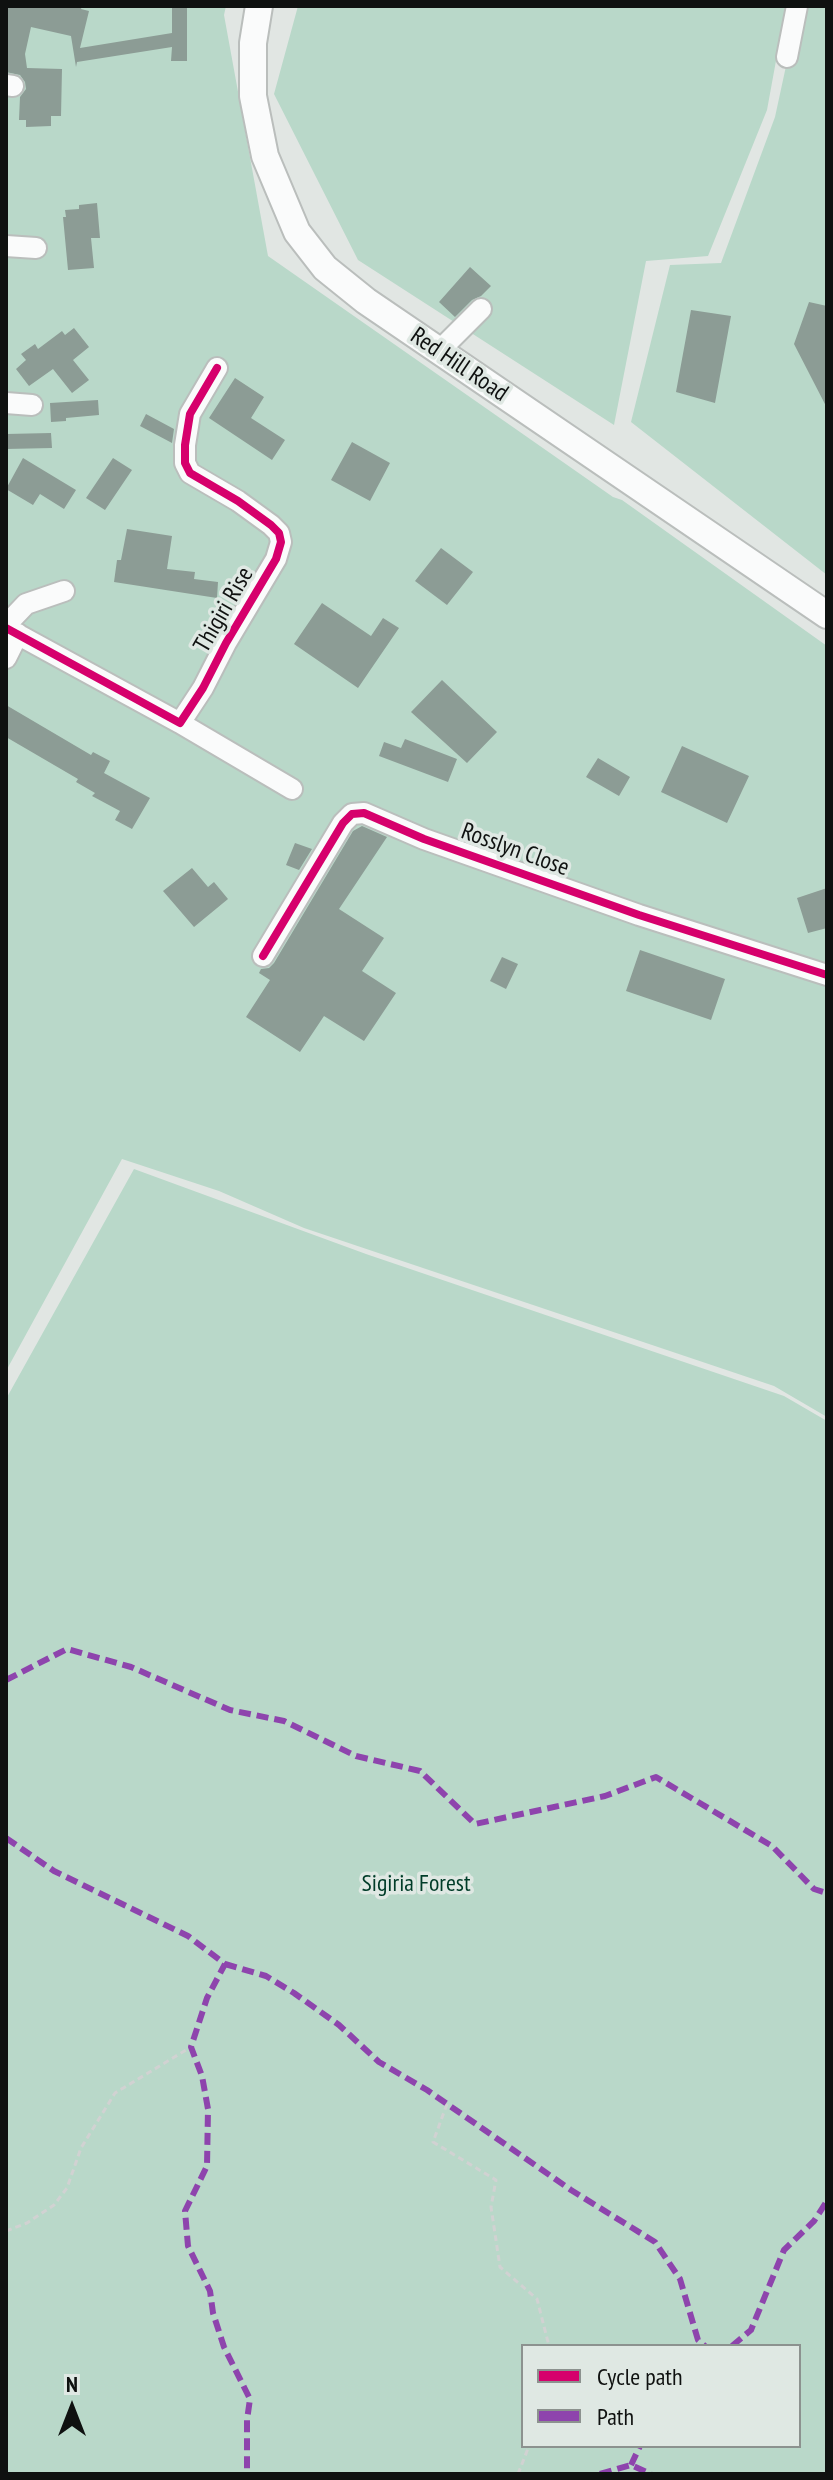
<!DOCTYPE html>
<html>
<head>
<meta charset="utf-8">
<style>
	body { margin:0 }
	#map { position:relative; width:833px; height:2480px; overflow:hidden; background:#e1e6e3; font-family:"PT Sans Narrow",sans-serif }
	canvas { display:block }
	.frame { position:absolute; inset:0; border:8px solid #0f1110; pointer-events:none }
	.legend { position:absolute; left:521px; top:2344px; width:280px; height:104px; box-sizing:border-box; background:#dfe8e3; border:2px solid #8c928f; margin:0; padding:10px 14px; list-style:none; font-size:24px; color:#0f1110 }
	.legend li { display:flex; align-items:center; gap:16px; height:40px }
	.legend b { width:40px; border:2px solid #8c928f }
	.north { position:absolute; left:32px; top:2368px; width:80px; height:80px; -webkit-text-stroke:6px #dfe8e3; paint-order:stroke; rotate:0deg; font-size:22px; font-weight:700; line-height:32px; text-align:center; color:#0f1110 }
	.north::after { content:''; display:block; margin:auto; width:28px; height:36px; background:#0f1110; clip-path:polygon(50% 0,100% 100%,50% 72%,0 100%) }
</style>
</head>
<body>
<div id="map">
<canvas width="833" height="2480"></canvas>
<div class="frame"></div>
<ul class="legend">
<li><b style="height:10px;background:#d6006c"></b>Cycle path</li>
<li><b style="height:10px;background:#8e44ad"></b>Path</li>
</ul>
<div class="north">N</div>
</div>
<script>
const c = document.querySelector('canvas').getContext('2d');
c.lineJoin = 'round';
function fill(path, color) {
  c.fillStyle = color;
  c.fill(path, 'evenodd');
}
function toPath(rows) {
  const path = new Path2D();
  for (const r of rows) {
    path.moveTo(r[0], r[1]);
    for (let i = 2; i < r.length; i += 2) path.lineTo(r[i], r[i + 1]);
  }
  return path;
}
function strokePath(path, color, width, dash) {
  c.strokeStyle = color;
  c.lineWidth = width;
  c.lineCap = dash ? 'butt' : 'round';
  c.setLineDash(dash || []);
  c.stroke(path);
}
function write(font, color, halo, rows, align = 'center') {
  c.font = font + ' "PT Sans Narrow",sans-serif';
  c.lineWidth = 7;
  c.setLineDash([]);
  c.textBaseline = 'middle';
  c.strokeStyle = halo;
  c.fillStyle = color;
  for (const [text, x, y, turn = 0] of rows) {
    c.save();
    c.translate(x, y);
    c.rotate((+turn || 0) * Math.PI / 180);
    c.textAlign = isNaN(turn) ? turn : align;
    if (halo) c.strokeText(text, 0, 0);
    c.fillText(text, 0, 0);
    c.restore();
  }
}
fill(toPath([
	[6,6,226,6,224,15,268,256,613,497,622,500,827,646,827,1417,774,1386,304,1228,219,1191,122,1159,6,1371],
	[298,6,786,6,767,110,708,256,646,261,614,425,358,260,274,94],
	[799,6,827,6,827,575,631,422,670,265,721,263,775,117],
	[134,1169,366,1254,784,1396,827,1421,827,2474,6,2474,6,1399],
	[523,2346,799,2346,799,2446,523,2446]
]), '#b9d8c9');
fill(toPath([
	[6,6,82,6,81,9,89,11,80,48,172,33,172,6,187,6,187,61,171,61,172,47,77,62,76,67,71,36,31,27,25,54,27,68,62,69,61,116,51,116,51,126,26,127,26,120,19,120,20,97,26,89,25,82,20,75,6,72],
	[97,203,100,238,91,238,94,268,68,270,63,217,66,217,65,210,79,209,79,205],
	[470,267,491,286,481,296,472,300,455,317,439,302],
	[809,302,827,306,827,408,794,344],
	[691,310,731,316,715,403,676,392],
	[74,328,89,347,73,360,89,380,72,393,53,369,29,386,16,369,26,360,21,354,35,344,38,349,62,331,65,335],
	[235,378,264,397,251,418,285,440,272,460,209,418],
	[98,400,99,415,66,418,66,421,51,422,50,403],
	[146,414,174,429,172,443,140,426],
	[51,433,52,448,6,449,6,434],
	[352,442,390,463,370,501,331,480],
	[23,458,76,490,64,509,40,494,33,505,6,489],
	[113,458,132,470,105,510,86,498],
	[127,529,172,536,167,569,195,572,194,579,218,582,217,598,114,582,117,560,121,560],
	[441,548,473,572,447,605,415,581],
	[322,603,371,636,383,618,399,628,358,688,294,644],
	[442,680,497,732,467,763,411,712],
	[6,705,91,755,93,752,110,761,104,773,150,798,132,829,115,820,120,811,92,796,95,793,76,782,78,779,6,737],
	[405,739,457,759,448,782,379,756,384,742,401,748],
	[682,746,749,776,727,823,661,792],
	[598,758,630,777,619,796,586,777],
	[362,826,387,837,339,909,384,938,362,971,396,993,364,1041,324,1016,300,1052,246,1017,270,980,259,973,261,969,269,968,274,963,353,831],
	[295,843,312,849,299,870,286,865],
	[192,868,208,887,214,882,228,899,194,927,163,891],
	[827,888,827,928,808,933,797,898],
	[640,950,725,979,711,1020,626,991],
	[502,957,518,964,506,989,490,981]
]), '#8c9c95');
const minor = toPath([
	[787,57,797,6],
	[6,85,13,86],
	[6,246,36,248],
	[439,351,481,309],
	[6,403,32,405],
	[6,625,26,604,64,591],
	[6,628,180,723,203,688,226,643,276,559,281,542,279,533,271,525,238,501,190,473,185,463,185,445,190,414,217,368],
	[6,658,18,634],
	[180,723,292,789],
	[263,956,343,823,352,814,364,813,424,839,639,915,827,975]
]);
const major = toPath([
	[259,6,253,43,253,96,265,156,297,232,325,268,366,301,827,615]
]);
strokePath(minor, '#babebc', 24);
strokePath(major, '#babebc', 30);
strokePath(toPath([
	[447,2104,433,2142,496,2180,491,2207,500,2267,537,2299,549,2346],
	[6,2231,27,2223,54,2205,67,2188,81,2148,115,2093,191,2047],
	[518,2474,529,2446]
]), '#d1d2d2', 3, [6, 4]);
strokePath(minor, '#fafbfb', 20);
strokePath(major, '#fafbfb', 26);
strokePath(toPath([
	[6,1680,67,1649,131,1667,230,1710,284,1721,356,1756,420,1771,475,1824,605,1796,656,1777,772,1846,814,1889,827,1893],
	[6,1838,54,1871,188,1936,225,1964,207,1998,191,2047,202,2076,208,2109,207,2166,185,2211,188,2246,210,2291,213,2313,224,2347,250,2399,247,2420,247,2474],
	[225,1964,266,1976,294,1993,339,2025,379,2062,427,2090,571,2190,655,2242,680,2279,698,2340,705,2346],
	[732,2346,751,2330,784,2250,814,2221,827,2201],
	[631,2465,640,2446],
	[600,2474,631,2465,651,2474]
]), '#8e44ad', 6, [12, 6]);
strokePath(toPath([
	[6,628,180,723,203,688,226,643,276,559,281,542,279,533,271,525,238,501,190,473,185,463,185,445,190,414,217,368],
	[263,956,343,823,352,814,364,813,424,839,639,915,827,975]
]), '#d6006c', 8);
write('24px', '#0f1110', '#dfe8e3', [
	["Red Hill Road",459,365,34],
	["Thigiri Rise",224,610,-60],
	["Rosslyn Close",515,850,20]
]);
write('24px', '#003c28', '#dfe8e3', [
	["Sigiria Forest",416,1884]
]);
</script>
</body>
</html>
